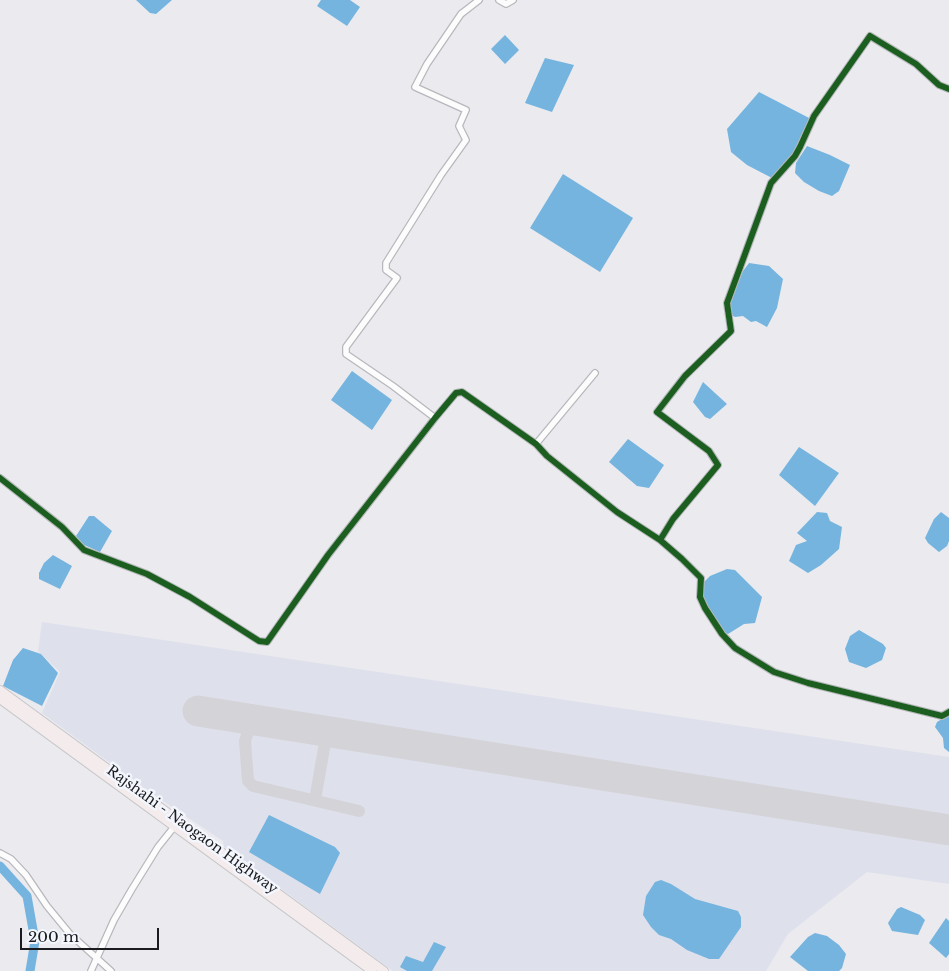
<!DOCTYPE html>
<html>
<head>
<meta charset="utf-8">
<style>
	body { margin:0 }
	#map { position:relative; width:949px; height:971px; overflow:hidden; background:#eaeaef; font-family:"Libre Baskerville",serif }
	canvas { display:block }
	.scale { position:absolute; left:20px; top:928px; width:139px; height:22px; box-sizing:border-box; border:2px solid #1a1b1e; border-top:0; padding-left:6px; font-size:15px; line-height:18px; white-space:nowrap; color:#1a1b1e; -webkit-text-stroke:4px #f4f6fe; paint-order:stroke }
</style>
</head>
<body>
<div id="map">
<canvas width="949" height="971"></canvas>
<div class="scale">200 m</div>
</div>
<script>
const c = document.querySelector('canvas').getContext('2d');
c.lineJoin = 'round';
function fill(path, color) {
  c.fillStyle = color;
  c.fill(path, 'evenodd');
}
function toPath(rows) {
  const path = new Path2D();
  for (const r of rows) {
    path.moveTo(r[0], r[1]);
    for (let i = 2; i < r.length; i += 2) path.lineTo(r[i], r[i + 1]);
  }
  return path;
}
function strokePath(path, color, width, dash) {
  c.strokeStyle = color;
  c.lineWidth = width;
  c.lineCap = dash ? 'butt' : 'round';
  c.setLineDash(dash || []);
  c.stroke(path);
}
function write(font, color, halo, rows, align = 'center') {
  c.font = font + ' "Libre Baskerville",serif';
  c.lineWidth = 5;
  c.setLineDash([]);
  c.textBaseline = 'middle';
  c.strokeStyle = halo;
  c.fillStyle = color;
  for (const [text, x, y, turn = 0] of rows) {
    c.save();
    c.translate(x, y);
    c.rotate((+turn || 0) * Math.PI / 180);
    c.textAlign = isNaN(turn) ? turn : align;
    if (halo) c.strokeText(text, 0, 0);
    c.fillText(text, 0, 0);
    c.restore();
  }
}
fill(toPath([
	[42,622,949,757,949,884,867,872,788,934,766,971,393,971,224,847,223,841,151,793,42,713,60,672,38,651]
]), '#dee0ec');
fill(toPath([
	[136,0,172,0,156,14,150,13],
	[321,0,350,0,360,7,347,26,317,6],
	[505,35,519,50,505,64,491,49],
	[545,58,574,65,552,112,525,103],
	[759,92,811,119,802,134,793,154,772,178,747,165,731,152,727,129],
	[807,146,830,155,850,165,839,191,832,196,819,191,804,182,795,173,796,163],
	[563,174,633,218,600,272,530,228],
	[749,263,769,266,783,279,777,308,767,327,756,321,751,322,743,316,735,317,731,315,729,306,743,271],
	[352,371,392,400,372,430,331,400],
	[703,382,727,404,710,419,705,417,693,402],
	[628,439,664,465,649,488,637,486,609,462],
	[799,447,839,473,815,506,779,475],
	[817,512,827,513,830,521,842,527,839,549,821,565,808,573,789,561,796,545,807,541,797,533],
	[941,512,949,518,949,541,947,546,939,552,928,543,925,538,934,519],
	[89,516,94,516,112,531,100,552,82,544,76,536],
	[53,555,72,566,60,589,39,579,39,573,44,563],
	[727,569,735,570,762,597,755,623,744,624,728,634,721,631,702,596,704,582,710,576],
	[859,630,883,644,886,648,882,660,866,668,849,662,845,649,850,636],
	[23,648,41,654,58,673,42,706,3,686,13,660],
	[947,716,949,716,949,752,944,748,943,738,935,727,937,722],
	[269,815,335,847,340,853,320,894,249,852],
	[661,880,671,884,695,899,738,911,741,917,741,927,719,959,709,959,687,950,671,939,659,935,651,927,643,915,646,896,655,882],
	[901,907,920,915,925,920,918,935,892,931,888,923,897,909],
	[946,918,949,921,949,954,946,958,929,943],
	[815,933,827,936,839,945,846,954,842,968,839,971,808,971,790,957,808,937],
	[434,942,446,947,432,971,407,971,400,967,406,956,423,962]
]), '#74b4de');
strokePath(toPath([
	[0,866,27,896,35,941,30,971]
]), '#74b4de', 9);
strokePath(toPath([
	[257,720,250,726,245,741,248,781,253,786,359,811],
	[315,800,327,731]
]), '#d4d4d8', 12);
strokePath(toPath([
	[198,711,949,830]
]), '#d4d4d8', 31);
const minor = toPath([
	[499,0,506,4,513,0],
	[435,418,393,386,346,354,346,347,397,278,386,270,386,263,441,175,466,140,459,126,466,110,415,87,427,64,461,14,479,0],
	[536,444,595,373],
	[0,478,62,527,84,550,147,574,190,597,259,641,267,642,328,555,435,418,456,393,462,392,536,444,547,456,617,512,660,540,682,559,701,578,700,597,705,608,722,634,735,648,774,672,808,683,942,716,949,712],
	[660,540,673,519,718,465,709,451,657,412,685,376,731,331,727,303,771,183,795,156,800,147,814,116,870,36,916,64,939,85,949,89],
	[0,853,11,859,26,875,47,906,70,934,111,971],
	[91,971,114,920,132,889,158,847,174,827]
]);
const major = toPath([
	[0,690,384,971],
	[0,699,372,971]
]);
strokePath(minor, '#b7b8bc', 8);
strokePath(major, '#c6c6c8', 10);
strokePath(minor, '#fcfcfd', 5.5);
strokePath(major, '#f3ebec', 8);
strokePath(toPath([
	[0,478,62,527,84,550,147,574,190,597,259,641,267,642,328,555,435,418,456,393,462,392,536,444,547,456,617,512,660,540,682,559,701,578,700,597,705,608,722,634,735,648,774,672,808,683,942,716,949,712],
	[660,540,673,519,718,465,709,451,657,412,685,376,731,331,727,303,771,183,795,156,800,147,814,116,870,36,916,64,939,85,949,89]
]), '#1b5e20', 6);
write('14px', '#1a1b1e', '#f4f6fe', [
	["Rajshahi - Naogaon Highway",192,830,36]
]);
</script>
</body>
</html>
